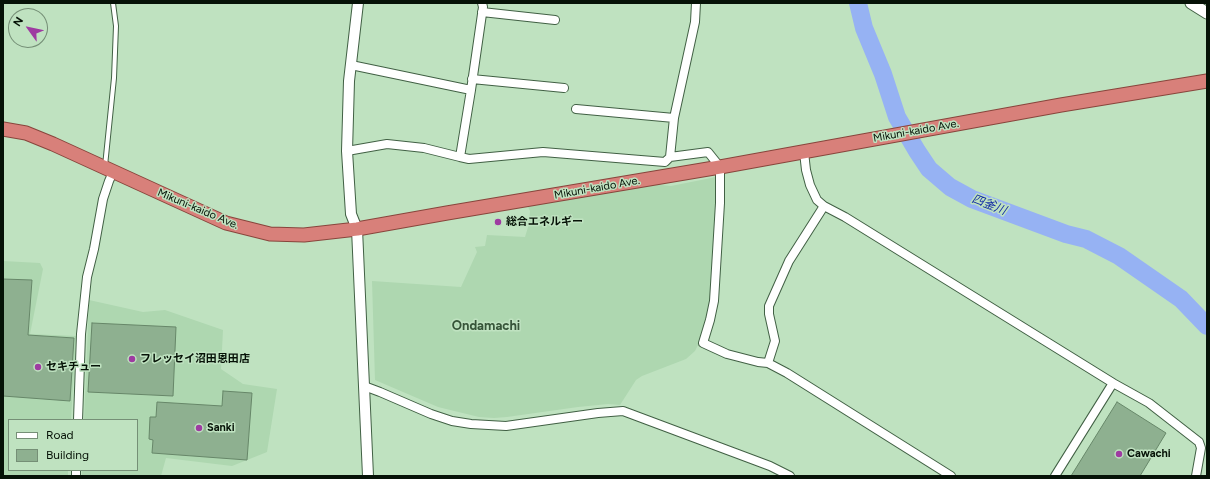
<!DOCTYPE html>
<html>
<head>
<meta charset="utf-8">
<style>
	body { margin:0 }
	#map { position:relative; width:1210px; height:479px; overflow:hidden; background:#bfe2c0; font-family:Figtree,sans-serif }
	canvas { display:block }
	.frame { position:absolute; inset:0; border:4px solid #061207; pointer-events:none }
	.legend { position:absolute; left:8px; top:419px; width:130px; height:52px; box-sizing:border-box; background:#bfe2c0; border:1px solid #758f76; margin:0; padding:5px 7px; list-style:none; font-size:12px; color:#061207 }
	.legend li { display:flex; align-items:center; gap:8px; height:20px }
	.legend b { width:20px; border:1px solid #758f76 }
	.north { position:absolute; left:8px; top:8px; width:40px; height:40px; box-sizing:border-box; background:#bfe2c0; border:1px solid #758f76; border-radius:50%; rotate:303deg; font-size:11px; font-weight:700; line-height:16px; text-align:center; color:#061207 }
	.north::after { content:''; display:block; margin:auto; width:14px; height:18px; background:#9e3ba1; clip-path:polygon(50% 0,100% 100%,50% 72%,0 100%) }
</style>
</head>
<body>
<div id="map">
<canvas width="1210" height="479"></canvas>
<div class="frame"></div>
<ul class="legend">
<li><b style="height:5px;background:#fff"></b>Road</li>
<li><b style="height:11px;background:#8eb090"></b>Building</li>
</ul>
<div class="north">N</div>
</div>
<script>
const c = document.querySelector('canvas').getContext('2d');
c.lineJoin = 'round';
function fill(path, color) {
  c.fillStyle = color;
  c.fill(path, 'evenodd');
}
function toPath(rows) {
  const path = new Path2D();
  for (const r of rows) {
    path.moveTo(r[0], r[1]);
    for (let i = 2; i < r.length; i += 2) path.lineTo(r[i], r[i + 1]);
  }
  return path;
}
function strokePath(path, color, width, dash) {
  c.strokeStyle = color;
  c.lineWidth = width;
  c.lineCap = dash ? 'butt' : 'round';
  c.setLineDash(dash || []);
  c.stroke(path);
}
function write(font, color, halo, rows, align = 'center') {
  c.font = font + ' Figtree,"Noto Sans JP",sans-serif';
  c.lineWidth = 3;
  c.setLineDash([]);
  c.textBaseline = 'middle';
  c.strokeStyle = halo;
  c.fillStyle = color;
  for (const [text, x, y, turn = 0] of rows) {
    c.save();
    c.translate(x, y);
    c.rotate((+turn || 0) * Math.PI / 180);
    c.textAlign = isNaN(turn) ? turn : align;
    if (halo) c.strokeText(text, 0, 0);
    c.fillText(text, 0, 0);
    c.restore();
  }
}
fill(toPath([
	[719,176,712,300,700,341,695,351,686,359,642,376,636,380,620,405,608,404,578,407,507,417,494,418,479,417,438,407,375,380,372,281,461,287,477,252,475,247,485,246,487,235,525,237,529,224,530,211,527,205,644,183,671,186,711,178],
	[3,261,40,263,43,269,30,334,76,336,71,420,9,420,9,470,68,470,68,476,3,476],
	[89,300,143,312,165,310,223,330,221,369,243,384,277,389,267,452,232,466,166,458,161,476,82,476,82,470,137,470,137,420,84,420]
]), '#aed7b0');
strokePath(toPath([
	[858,3,864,28,883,74,897,117,917,151,929,169,950,187,972,199,1066,234,1086,239,1119,256,1181,299,1207,326]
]), '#96b2f3', 18);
const building = toPath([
	[3,279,32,280,28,335,74,338,70,401,3,396,3,279],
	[92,323,176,327,173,396,88,392,92,323],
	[223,391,252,393,247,460,152,453,153,440,149,439,150,417,156,417,157,402,222,406,223,391],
	[1117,402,1166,433,1140,476,1071,476,1117,402]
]);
fill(building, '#8eb090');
strokePath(building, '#678769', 1);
const service = toPath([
	[105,166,114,78,116,26,113,3]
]);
const minor = toPath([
	[482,12,555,20],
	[351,65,471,90,483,7,482,3],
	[472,79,564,88],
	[471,90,460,157,469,159,543,152,665,162,670,157],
	[576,109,674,118,670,157,708,152,720,167,720,203,714,301,710,320,703,343,727,354,758,362,768,363,787,373,951,476],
	[674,118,695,22,696,3],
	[347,151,387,144,424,148,460,157],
	[804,152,806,170,810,185,817,200,824,206,845,217,1113,383,1149,403,1199,442,1201,448,1196,476],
	[768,363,775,341,769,314,769,306,789,261,824,206],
	[364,386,380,392,431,414,452,421,471,424,506,426,598,413,623,411,770,466,790,476],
	[78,420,81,334,87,277,94,249,103,199,109,181,113,172],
	[76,476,76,470],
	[1055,476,1113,383]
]);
const tertiary = toPath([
	[358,3,349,81,347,151,351,214,357,229,368,476]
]);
const secondary = toPath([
	[1191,3,1207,13]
]);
const trunk = toPath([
	[3,129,26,133,53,144,226,223,270,234,304,235,357,229,447,213,720,167,1061,105,1207,81]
]);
strokePath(service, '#416044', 6);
strokePath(minor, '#416044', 10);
strokePath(tertiary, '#416044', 12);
strokePath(secondary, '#416044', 13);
strokePath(trunk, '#88453c', 15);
strokePath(service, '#fff', 4);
strokePath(minor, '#fff', 8);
strokePath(tertiary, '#fff', 10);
strokePath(secondary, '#fff', 11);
strokePath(trunk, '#d8807a', 13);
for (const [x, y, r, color] of [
	[498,222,4,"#9e3ba1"],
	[132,359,4,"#9e3ba1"],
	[38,367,4,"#9e3ba1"],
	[199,428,4,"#9e3ba1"],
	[1119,454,4,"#9e3ba1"]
]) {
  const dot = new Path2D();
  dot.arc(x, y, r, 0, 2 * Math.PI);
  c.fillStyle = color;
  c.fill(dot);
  strokePath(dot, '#bfe2c0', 1.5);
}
write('11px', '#061207', '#bfe2c0', [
	["Mikuni-kaido Ave.",916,131,-10],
	["Mikuni-kaido Ave.",597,188,-10],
	["Mikuni-kaido Ave.",198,209,23]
]);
write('bold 11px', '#061207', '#bfe2c0', [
	["総合エネルギー",506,222],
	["フレッセイ沼田恩田店",140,359],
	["セキチュー",46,367],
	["Sanki",207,428],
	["Cawachi",1127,454]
], 'left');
write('italic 12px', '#132ca6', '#bfe2c0', [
	["四釜川",989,205,21]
]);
write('bold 13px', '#375539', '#bfe2c0', [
	["Ondamachi",486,326]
]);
</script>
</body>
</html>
